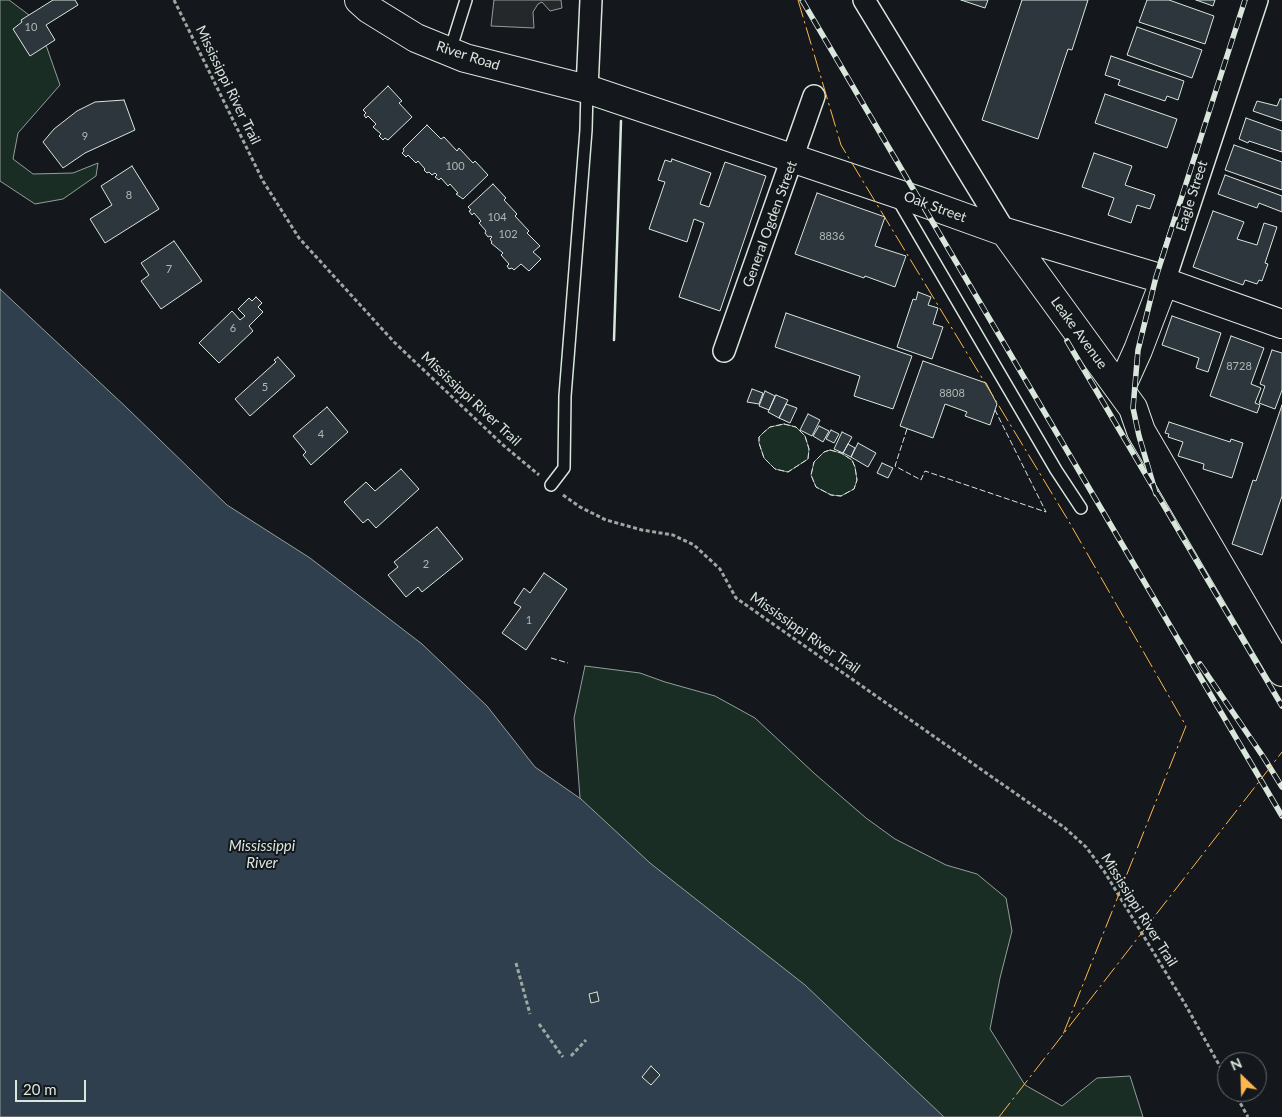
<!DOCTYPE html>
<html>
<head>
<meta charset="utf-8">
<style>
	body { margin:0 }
	#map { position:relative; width:1282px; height:1117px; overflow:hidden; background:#14181c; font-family:Lato,sans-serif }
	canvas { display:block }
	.north { position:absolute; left:1217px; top:1052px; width:50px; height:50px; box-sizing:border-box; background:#14181c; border:1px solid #626a69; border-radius:50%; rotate:336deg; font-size:14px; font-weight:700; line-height:20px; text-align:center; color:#d8e6dc }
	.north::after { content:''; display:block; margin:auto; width:18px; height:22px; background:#ffb74d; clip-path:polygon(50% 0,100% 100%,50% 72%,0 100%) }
	.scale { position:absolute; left:15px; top:1080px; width:71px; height:22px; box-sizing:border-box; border:2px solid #d8e6dc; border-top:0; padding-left:6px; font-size:15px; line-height:18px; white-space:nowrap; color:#d8e6dc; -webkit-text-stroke:4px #14181c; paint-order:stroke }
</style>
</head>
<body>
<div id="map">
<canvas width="1282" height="1117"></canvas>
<div class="north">N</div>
<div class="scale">20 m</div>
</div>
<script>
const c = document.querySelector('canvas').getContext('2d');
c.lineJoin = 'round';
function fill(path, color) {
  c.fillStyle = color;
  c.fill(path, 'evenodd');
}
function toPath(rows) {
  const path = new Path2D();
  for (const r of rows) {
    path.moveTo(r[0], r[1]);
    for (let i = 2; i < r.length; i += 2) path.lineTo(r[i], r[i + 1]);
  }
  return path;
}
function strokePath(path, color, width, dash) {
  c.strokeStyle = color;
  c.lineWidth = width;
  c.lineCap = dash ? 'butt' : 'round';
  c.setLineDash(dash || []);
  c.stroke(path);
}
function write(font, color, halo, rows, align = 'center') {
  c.font = font + ' Lato,sans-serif';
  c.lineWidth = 4;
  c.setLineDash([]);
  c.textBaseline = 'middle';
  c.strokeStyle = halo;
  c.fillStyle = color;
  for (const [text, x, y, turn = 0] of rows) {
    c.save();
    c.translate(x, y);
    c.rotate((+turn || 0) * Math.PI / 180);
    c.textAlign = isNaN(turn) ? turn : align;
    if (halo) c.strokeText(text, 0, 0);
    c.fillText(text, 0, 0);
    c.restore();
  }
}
const green = toPath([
	[0,0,9,0,29,15,47,48,60,85,18,133,13,159,33,174,73,173,98,163,96,176,63,199,35,204,0,181,0,0],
	[784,424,796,427,805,436,809,449,808,459,788,472,775,469,764,458,759,443,759,437,764,432,770,427,784,424],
	[830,450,841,453,852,460,855,467,857,480,854,489,841,496,831,495,816,487,811,475,814,462,824,452,830,450],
	[585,666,640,673,665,682,715,696,755,718,815,774,866,818,895,839,946,865,977,874,1006,898,1012,931,1000,978,990,1029,1025,1085,1062,1106,1097,1078,1130,1076,1143,1117,911,1117,584,851,574,718,585,666]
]);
fill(green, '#1a2d24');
strokePath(green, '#939e99', 1);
const parking = toPath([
	[494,0,561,0,562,8,550,11,542,2,538,4,533,12,534,28,491,26,494,0]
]);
fill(parking, '#24282b');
strokePath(parking, '#939e99', 1);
const water = toPath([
	[0,289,127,408,227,505,310,558,422,644,487,706,535,767,581,799,650,863,805,985,944,1117,0,1117,0,289]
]);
fill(water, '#2f3f4d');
strokePath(water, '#939e99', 1);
const building = toPath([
	[53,0,75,0,78,5,46,25,55,40,30,56,13,29,22,22,21,20,53,0],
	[961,0,988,0,985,8,961,0],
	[1022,0,1088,0,1072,50,1068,49,1038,139,982,120,1022,0],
	[1147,0,1169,0,1214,16,1205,44,1139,22,1147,0],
	[1196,0,1215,0,1213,6,1196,0],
	[1137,27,1202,50,1192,78,1127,55,1137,27],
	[1111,56,1184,81,1178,100,1167,96,1165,101,1118,85,1120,80,1105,75,1111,56],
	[388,86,402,101,399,103,412,117,388,140,385,138,383,140,379,136,381,134,373,127,376,124,368,116,366,118,364,115,366,113,363,110,388,86],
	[1105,94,1177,119,1167,148,1095,123,1105,94],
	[1280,99,1282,99,1282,121,1253,111,1257,101,1277,106,1280,99],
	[124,100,135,130,85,153,63,168,43,142,54,129,77,111,95,102,124,100],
	[1246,118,1282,131,1282,152,1249,141,1248,143,1239,139,1246,118],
	[427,125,441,139,444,137,457,151,459,148,473,163,475,161,488,175,463,199,456,194,458,193,450,184,448,186,441,178,439,180,435,177,437,175,435,173,432,175,429,172,427,173,424,170,425,169,418,161,416,163,408,155,406,157,402,153,404,151,403,149,427,125],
	[1234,145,1282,162,1282,190,1225,170,1234,145],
	[1094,153,1132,166,1125,185,1155,195,1150,209,1137,205,1131,223,1108,215,1114,198,1082,187,1094,153],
	[672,159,711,173,700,204,709,207,725,162,766,176,720,311,679,297,704,223,694,219,687,242,649,229,665,182,658,180,665,160,671,162,672,159],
	[132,166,159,209,105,243,90,219,112,205,101,186,132,166],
	[1225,175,1282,196,1282,212,1259,203,1257,208,1218,194,1225,175],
	[493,184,506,198,504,200,517,214,515,216,529,231,527,233,540,246,533,252,541,259,529,271,521,264,514,270,512,268,509,269,507,266,509,264,501,255,503,253,491,243,492,242,490,239,492,237,490,236,488,237,485,233,486,231,479,223,481,221,474,213,472,215,469,211,471,210,468,207,493,184],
	[817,193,885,217,875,246,906,256,895,287,865,276,864,278,795,254,817,193],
	[1213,211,1244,222,1237,239,1257,245,1264,223,1277,227,1265,263,1268,264,1262,281,1259,280,1257,284,1245,280,1243,285,1193,267,1213,211],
	[174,241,202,281,161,309,141,281,149,275,141,263,174,241],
	[918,292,931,297,928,305,938,308,933,324,943,327,932,359,897,347,913,299,916,300,918,292],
	[256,297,262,303,258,307,263,312,249,326,253,331,219,363,199,343,232,311,240,320,245,316,238,309,249,298,252,301,256,297],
	[786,313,912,356,893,409,854,396,860,376,775,347,786,313],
	[1172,316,1221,333,1208,372,1196,368,1199,358,1162,345,1172,316],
	[1231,336,1264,348,1251,384,1261,388,1255,403,1260,405,1257,413,1210,396,1231,336],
	[1272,350,1282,353,1282,390,1275,409,1259,403,1265,386,1260,384,1272,350],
	[278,357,295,376,250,416,235,399,276,362,274,360,278,357],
	[923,361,986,383,997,404,990,425,965,416,967,412,945,404,933,438,900,426,923,361],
	[752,389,763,393,759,404,747,402,752,389],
	[765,391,775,396,769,410,759,406,765,391],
	[776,395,788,400,779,418,768,412,776,395],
	[786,404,797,408,790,423,779,418,786,404],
	[1282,405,1282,496,1262,555,1232,544,1253,480,1256,481,1282,405],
	[327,407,348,432,311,465,303,455,306,452,293,436,327,407],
	[808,414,820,420,812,436,800,430,808,414],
	[1169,422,1230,442,1231,439,1243,443,1232,478,1203,469,1204,464,1178,456,1183,442,1168,437,1169,434,1165,433,1169,422],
	[819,426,829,431,823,442,813,436,819,426],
	[831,430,839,434,834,443,826,439,831,430],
	[842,432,852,437,843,453,834,449,842,432],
	[858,443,876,453,868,467,851,457,858,443],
	[848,444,855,448,851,457,843,453,848,444],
	[882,463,893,468,888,478,877,473,882,463],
	[401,469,419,489,376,528,368,519,363,523,344,502,366,482,375,491,401,469],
	[437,527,463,559,422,592,418,587,406,597,388,575,398,567,394,562,437,527],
	[544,573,567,589,526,650,502,633,521,607,514,603,524,588,530,593,544,573],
	[597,992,599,1001,591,1003,589,994,597,992],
	[651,1066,660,1075,651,1085,642,1077,651,1066]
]);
fill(building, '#2c363c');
strokePath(building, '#d8e6dc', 1);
const lane = toPath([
	[450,51,466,0],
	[897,198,1056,470,1081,508],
	[551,485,564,468,565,396,586,130,587,90]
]);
const street = toPath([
	[864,0,1005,232],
	[587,89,591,0],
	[1164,282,1257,0],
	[724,351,814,96]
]);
const secondary = toPath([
	[359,0,369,9,416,38,465,58,587,89,919,201,1005,232,1156,277,1164,282,1282,324],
	[1005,232,1133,408,1141,431,1282,672],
	[1120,390,1138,350,1164,282]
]);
strokePath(lane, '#d8e6dc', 14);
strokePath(street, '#d8e6dc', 24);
strokePath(secondary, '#d8e6dc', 30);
strokePath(toPath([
	[174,0,263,181,299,238,394,342,503,445,539,475],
	[563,495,580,507,606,520,642,530,673,535,694,545,720,569,736,598,1065,828,1086,847,1104,871,1185,1004,1227,1079],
	[516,963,530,1014],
	[539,1024,563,1057],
	[571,1056,586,1040],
	[1234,1092,1248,1117]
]), '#9da8a2', 3, [4, 2.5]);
strokePath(lane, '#14181c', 11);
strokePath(street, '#14181c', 21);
strokePath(secondary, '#14181c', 28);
const rail = toPath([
	[802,0,1282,816],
	[1067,341,1282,706],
	[1156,494,1139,436,1133,408,1138,350,1156,277,1245,0],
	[1200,664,1264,758,1282,787]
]);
strokePath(rail, '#d8e6dc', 5.5);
strokePath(rail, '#14181c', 4, [11]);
strokePath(toPath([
	[784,424,796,427,805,436,809,449,808,459,788,472,775,469,764,458,759,443,759,437,764,432,770,427,784,424],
	[907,429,895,466,921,480,925,471,1046,512,995,410],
	[830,450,841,453,852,460,855,467,857,480,854,489,841,496,831,495,816,487,811,475,814,462,824,452,830,450],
	[551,658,568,663]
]), '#d8e6dc', 1, [6, 2.5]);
strokePath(toPath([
	[614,340,621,121]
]), '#d8e6dc', 2.5);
strokePath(toPath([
	[798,0,841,145,1068,520,1186,726,1062,1037],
	[999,1117,1282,752]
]), '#ffb74d', 1, [18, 4, 2.5, 4]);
write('11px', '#adbab4', null, [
	["10",31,27],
	["9",85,136],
	["100",455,166],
	["8",129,195],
	["104",497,217],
	["102",508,234],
	["8836",832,236],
	["7",169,269],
	["6",233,328],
	["8728",1239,366],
	["5",265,387],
	["8808",952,393],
	["4",321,434],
	["2",426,564],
	["1",529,620]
]);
write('14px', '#d8e6dc', '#14181c', [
	["River Road",468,56,18],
	["Mississippi River Trail",228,85,64],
	["Eagle Street",1192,196,-72],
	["Oak Street",935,207,20],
	["General Ogden Street",770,224,-70],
	["Leake Avenue",1079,333,54],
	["Mississippi River Trail",471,399,43],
	["Mississippi River Trail",805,633,35],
	["Mississippi River Trail",1139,910,58]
]);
write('italic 15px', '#d8e6dc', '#14181c', [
	["Mississippi",262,846],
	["River",262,863]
]);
</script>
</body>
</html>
